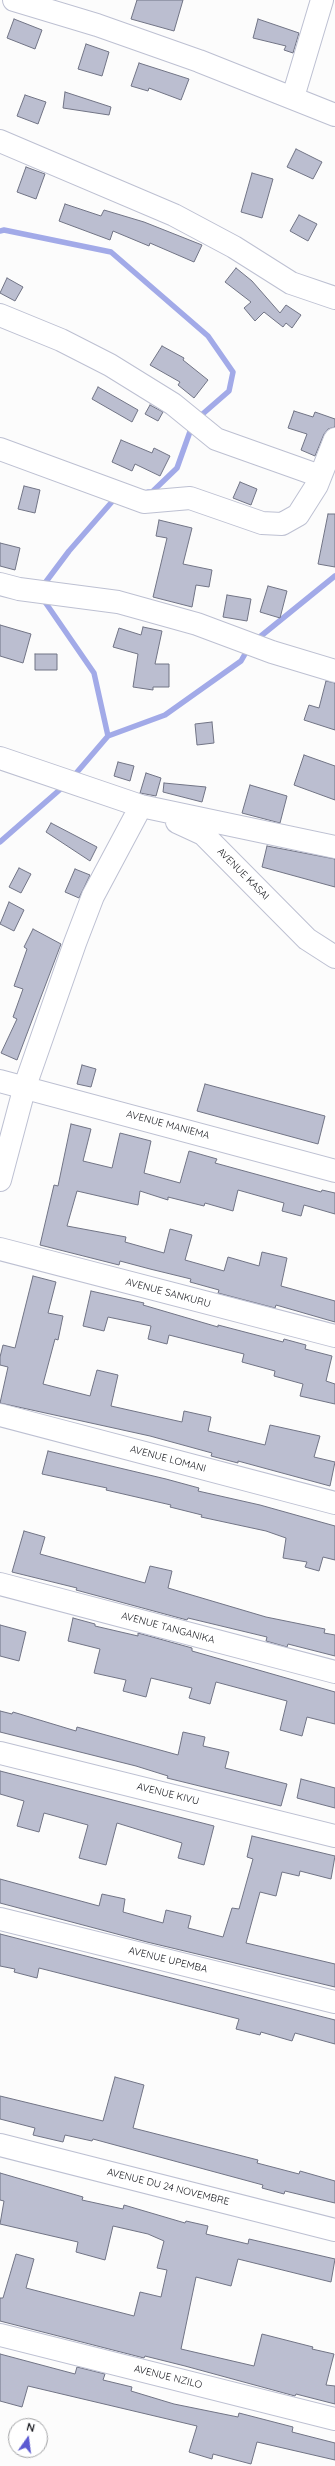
<!DOCTYPE html>
<html>
<head>
<meta charset="utf-8">
<style>
	body { margin:0 }
	#map { position:relative; width:335px; height:2466px; overflow:hidden; background:#fcfcfc; font-family:Quicksand,sans-serif }
	canvas { display:block }
	.north { position:absolute; left:8px; top:2418px; width:40px; height:40px; box-sizing:border-box; background:#fff; border:1px solid #a2a3a5; border-radius:50%; rotate:14deg; font-size:11px; font-weight:700; line-height:16px; text-align:center; color:#17181e }
	.north::after { content:''; display:block; margin:auto; width:14px; height:18px; background:#5c5ad2; clip-path:polygon(50% 0,100% 100%,50% 72%,0 100%) }
</style>
</head>
<body>
<div id="map">
<canvas width="335" height="2466"></canvas>
<div class="north">N</div>
</div>
<script>
const c = document.querySelector('canvas').getContext('2d');
c.lineJoin = 'round';
function toPath(rows) {
  const path = new Path2D();
  for (const r of rows) {
    path.moveTo(r[0], r[1]);
    for (let i = 2; i < r.length; i += 2) path.lineTo(r[i], r[i + 1]);
  }
  return path;
}
function strokePath(path, color, width, dash) {
  c.strokeStyle = color;
  c.lineWidth = width;
  c.lineCap = dash ? 'butt' : 'round';
  c.setLineDash(dash || []);
  c.stroke(path);
}
function fill(path, color) {
  c.fillStyle = color;
  c.fill(path, 'evenodd');
}
function write(font, color, halo, rows, align = 'center') {
  c.font = font + ' Quicksand,sans-serif';
  c.lineWidth = 3;
  c.setLineDash([]);
  c.textBaseline = 'middle';
  c.strokeStyle = halo;
  c.fillStyle = color;
  for (const [text, x, y, turn = 0] of rows) {
    c.save();
    c.translate(x, y);
    c.rotate((+turn || 0) * Math.PI / 180);
    c.textAlign = isNaN(turn) ? turn : align;
    if (halo) c.strokeText(text, 0, 0);
    c.fillText(text, 0, 0);
    c.restore();
  }
}
strokePath(toPath([
	[0,231,4,230,111,252,208,336,233,372,229,391,198,418],
	[148,492,152,492,177,468,192,426],
	[42,587,69,551,117,496],
	[43,599,94,673,108,736],
	[256,640,335,576],
	[72,778,108,736,165,715,241,661,249,647],
	[0,842,64,786]
]), '#a2aae8', 5.5);
const building = toPath([
	[137,0,183,0,174,31,131,19,137,0],
	[14,19,42,30,35,49,7,38,14,19],
	[258,19,299,33,293,53,284,50,286,46,253,38,258,19],
	[86,44,109,52,102,76,78,69,86,44],
	[139,63,189,79,181,100,149,88,148,91,131,86,139,63],
	[65,92,111,107,109,115,63,108,65,92],
	[25,95,46,102,38,124,17,116,25,95],
	[296,149,322,162,313,179,287,167,296,149],
	[26,167,45,174,36,199,17,192,26,167],
	[252,173,273,179,262,218,241,212,252,173],
	[65,204,101,216,104,210,144,222,202,245,194,262,150,243,149,246,113,231,110,240,59,221,65,204],
	[299,215,317,224,308,241,290,231,299,215],
	[236,268,252,281,280,313,286,305,301,315,292,328,286,323,283,327,264,312,255,321,244,308,251,302,225,282,236,268],
	[7,278,23,287,15,301,0,293,7,278],
	[162,346,184,358,183,360,208,380,194,398,178,385,180,382,150,365,162,346],
	[98,387,138,410,132,422,92,399,98,387],
	[150,405,163,412,158,421,145,414,150,405],
	[294,411,313,417,315,412,335,419,335,427,328,429,324,434,315,456,301,450,307,434,288,428,294,411],
	[121,440,152,453,154,448,170,456,160,476,135,464,132,471,112,462,121,440],
	[240,482,257,489,251,505,233,498,240,482],
	[24,486,40,490,35,513,18,509,24,486],
	[328,514,335,514,335,567,318,564,328,514],
	[159,520,192,528,183,564,212,570,209,587,196,585,192,607,153,597,167,538,156,536,159,520],
	[0,543,20,548,15,570,0,566,0,543],
	[268,586,287,591,280,618,260,612,268,586],
	[227,595,251,599,247,621,223,617,227,595],
	[0,625,31,634,23,663,0,656,0,625],
	[143,627,162,631,155,664,169,664,169,687,153,687,153,690,133,687,138,654,113,647,119,628,141,635,143,627],
	[35,654,57,654,57,670,35,670,35,654],
	[326,681,335,683,335,730,304,720,309,705,319,708,326,681],
	[212,722,214,743,197,745,195,724,212,722],
	[304,755,335,766,335,800,294,785,304,755],
	[118,762,134,766,130,781,114,776,118,762],
	[146,773,161,778,156,796,140,793,146,773],
	[164,783,206,787,202,802,163,792,164,783],
	[250,785,287,796,280,823,242,813,250,785],
	[51,823,97,847,90,861,46,832,51,823],
	[267,846,335,859,335,887,262,867,267,846],
	[19,868,31,874,21,893,9,887,19,868],
	[75,869,90,875,79,898,65,892,75,869],
	[9,902,24,910,14,931,0,924,9,902],
	[33,929,61,944,17,1060,1,1053,17,1019,13,1017,23,989,14,986,27,949,24,947,33,929],
	[82,1065,96,1069,91,1087,77,1084,82,1065],
	[205,1084,325,1116,318,1144,197,1111,205,1084],
	[71,1124,91,1129,83,1161,112,1168,120,1133,151,1141,144,1173,180,1183,189,1151,217,1159,215,1163,321,1192,322,1190,335,1193,335,1214,304,1205,301,1216,282,1211,284,1203,238,1190,233,1211,205,1203,204,1206,168,1197,168,1200,140,1191,138,1205,77,1191,67,1226,126,1237,125,1242,164,1253,170,1229,192,1235,185,1260,224,1271,228,1257,259,1266,262,1252,287,1258,281,1286,335,1301,335,1322,276,1305,275,1308,218,1293,219,1290,190,1282,191,1279,150,1269,120,1261,119,1265,40,1245,54,1185,58,1186,71,1124],
	[33,1276,56,1282,48,1313,63,1316,58,1340,55,1339,43,1384,90,1396,97,1370,118,1375,111,1406,182,1422,184,1411,211,1417,208,1431,265,1445,270,1425,320,1436,314,1457,335,1462,330,1486,238,1461,238,1463,211,1456,212,1453,150,1436,0,1403,8,1367,0,1365,0,1357,3,1345,15,1348,33,1276],
	[91,1291,144,1303,143,1305,218,1327,218,1325,283,1342,284,1339,306,1345,305,1349,332,1356,326,1381,335,1384,335,1404,300,1396,303,1384,274,1376,275,1371,242,1362,244,1354,169,1335,167,1344,148,1339,151,1326,108,1317,104,1331,83,1326,91,1291],
	[48,1451,166,1479,199,1488,198,1491,260,1505,335,1526,335,1560,323,1557,319,1571,305,1567,307,1562,283,1558,286,1538,266,1531,201,1517,202,1515,170,1507,171,1505,106,1490,107,1488,42,1474,48,1451],
	[24,1531,45,1537,40,1554,145,1583,150,1566,172,1571,168,1588,266,1617,325,1629,324,1633,335,1635,335,1656,288,1644,287,1647,266,1641,267,1637,188,1618,187,1620,76,1590,77,1588,12,1572,24,1531],
	[73,1618,95,1624,95,1626,138,1636,138,1633,192,1648,192,1651,335,1692,335,1724,307,1717,302,1736,280,1730,287,1701,216,1682,210,1704,189,1698,192,1688,151,1678,146,1697,123,1691,126,1680,94,1673,100,1649,68,1641,73,1618],
	[0,1625,26,1632,19,1661,0,1656,0,1625],
	[0,1711,12,1714,13,1712,76,1731,77,1727,178,1755,183,1732,205,1737,203,1746,229,1752,225,1768,287,1784,281,1806,167,1778,168,1776,136,1766,0,1732,0,1711],
	[0,1771,214,1826,204,1865,178,1858,182,1843,117,1823,106,1865,79,1858,88,1825,44,1813,39,1832,17,1826,24,1801,0,1794,0,1771],
	[301,1779,335,1788,335,1808,297,1798,301,1779],
	[252,1836,335,1856,331,1879,300,1871,299,1876,282,1872,276,1896,260,1892,246,1943,335,1964,335,1987,147,1942,0,1903,0,1879,99,1906,102,1894,125,1899,123,1912,163,1923,166,1910,191,1916,188,1928,223,1937,232,1908,239,1909,253,1859,247,1857,252,1836],
	[0,1934,335,2020,335,2044,295,2033,292,2041,261,2032,260,2035,236,2029,239,2019,39,1968,37,1978,14,1972,15,1969,0,1966,0,1934],
	[115,2077,144,2085,133,2128,258,2160,257,2163,299,2174,300,2171,335,2181,335,2203,285,2191,284,2194,262,2188,263,2185,93,2139,92,2141,65,2135,63,2142,33,2135,35,2128,0,2119,0,2096,103,2121,115,2077],
	[0,2173,83,2197,82,2200,123,2209,124,2205,185,2223,186,2221,208,2226,206,2234,248,2244,249,2239,335,2259,331,2282,238,2259,231,2286,196,2277,181,2349,254,2366,262,2334,313,2347,312,2349,334,2354,326,2385,335,2386,335,2404,296,2394,295,2396,185,2366,145,2356,144,2358,0,2321,0,2298,3,2298,16,2254,34,2259,26,2288,134,2316,140,2292,161,2297,167,2270,157,2268,164,2241,148,2234,113,2226,105,2260,76,2252,78,2242,0,2224,4,2201,0,2200,0,2173],
	[0,2354,75,2374,77,2367,105,2374,103,2380,132,2387,131,2391,174,2404,238,2417,239,2413,293,2427,292,2432,335,2443,335,2460,257,2442,251,2464,213,2454,212,2459,189,2452,197,2426,28,2386,22,2407,0,2401,0,2354]
]);
fill(building, '#bbbed0');
strokePath(building, '#717485', 1);
const minor = toPath([
	[14,0,97,25,199,61,335,115],
	[293,97,322,0],
	[0,141,174,215,234,247,291,283,335,298],
	[0,315,61,340,110,365,173,404,216,439,320,476],
	[0,449,144,502,190,498,262,523,282,524,298,515,317,485,335,439],
	[0,584,19,589,118,602,197,624,272,652,335,671],
	[0,758,141,806,335,847],
	[177,822,203,834,307,939,335,957],
	[0,1081,335,1171],
	[0,1180,25,1086,75,943,93,896,141,806],
	[0,1249,335,1336],
	[0,1415,335,1503],
	[0,1584,335,1672],
	[0,1753,335,1836],
	[0,1919,335,2002],
	[0,2145,335,2230],
	[0,2335,335,2419]
]);
strokePath(minor, '#bdc0d2', 24);
strokePath(minor, '#fff', 22);
write('10px', '#17181e', '#fff', [
	["AVENUE KASAI",243,874,45],
	["AVENUE MANIEMA",168,1125,15],
	["AVENUE SANKURU",168,1293,15],
	["AVENUE LOMANI",168,1459,15],
	["AVENUE TANGANIKA",168,1628,15],
	["AVENUE KIVU",168,1794,14],
	["AVENUE UPEMBA",168,1960,14],
	["AVENUE DU 24 NOVEMBRE",168,2187,14],
	["AVENUE NZILO",168,2377,14]
]);
</script>
</body>
</html>
